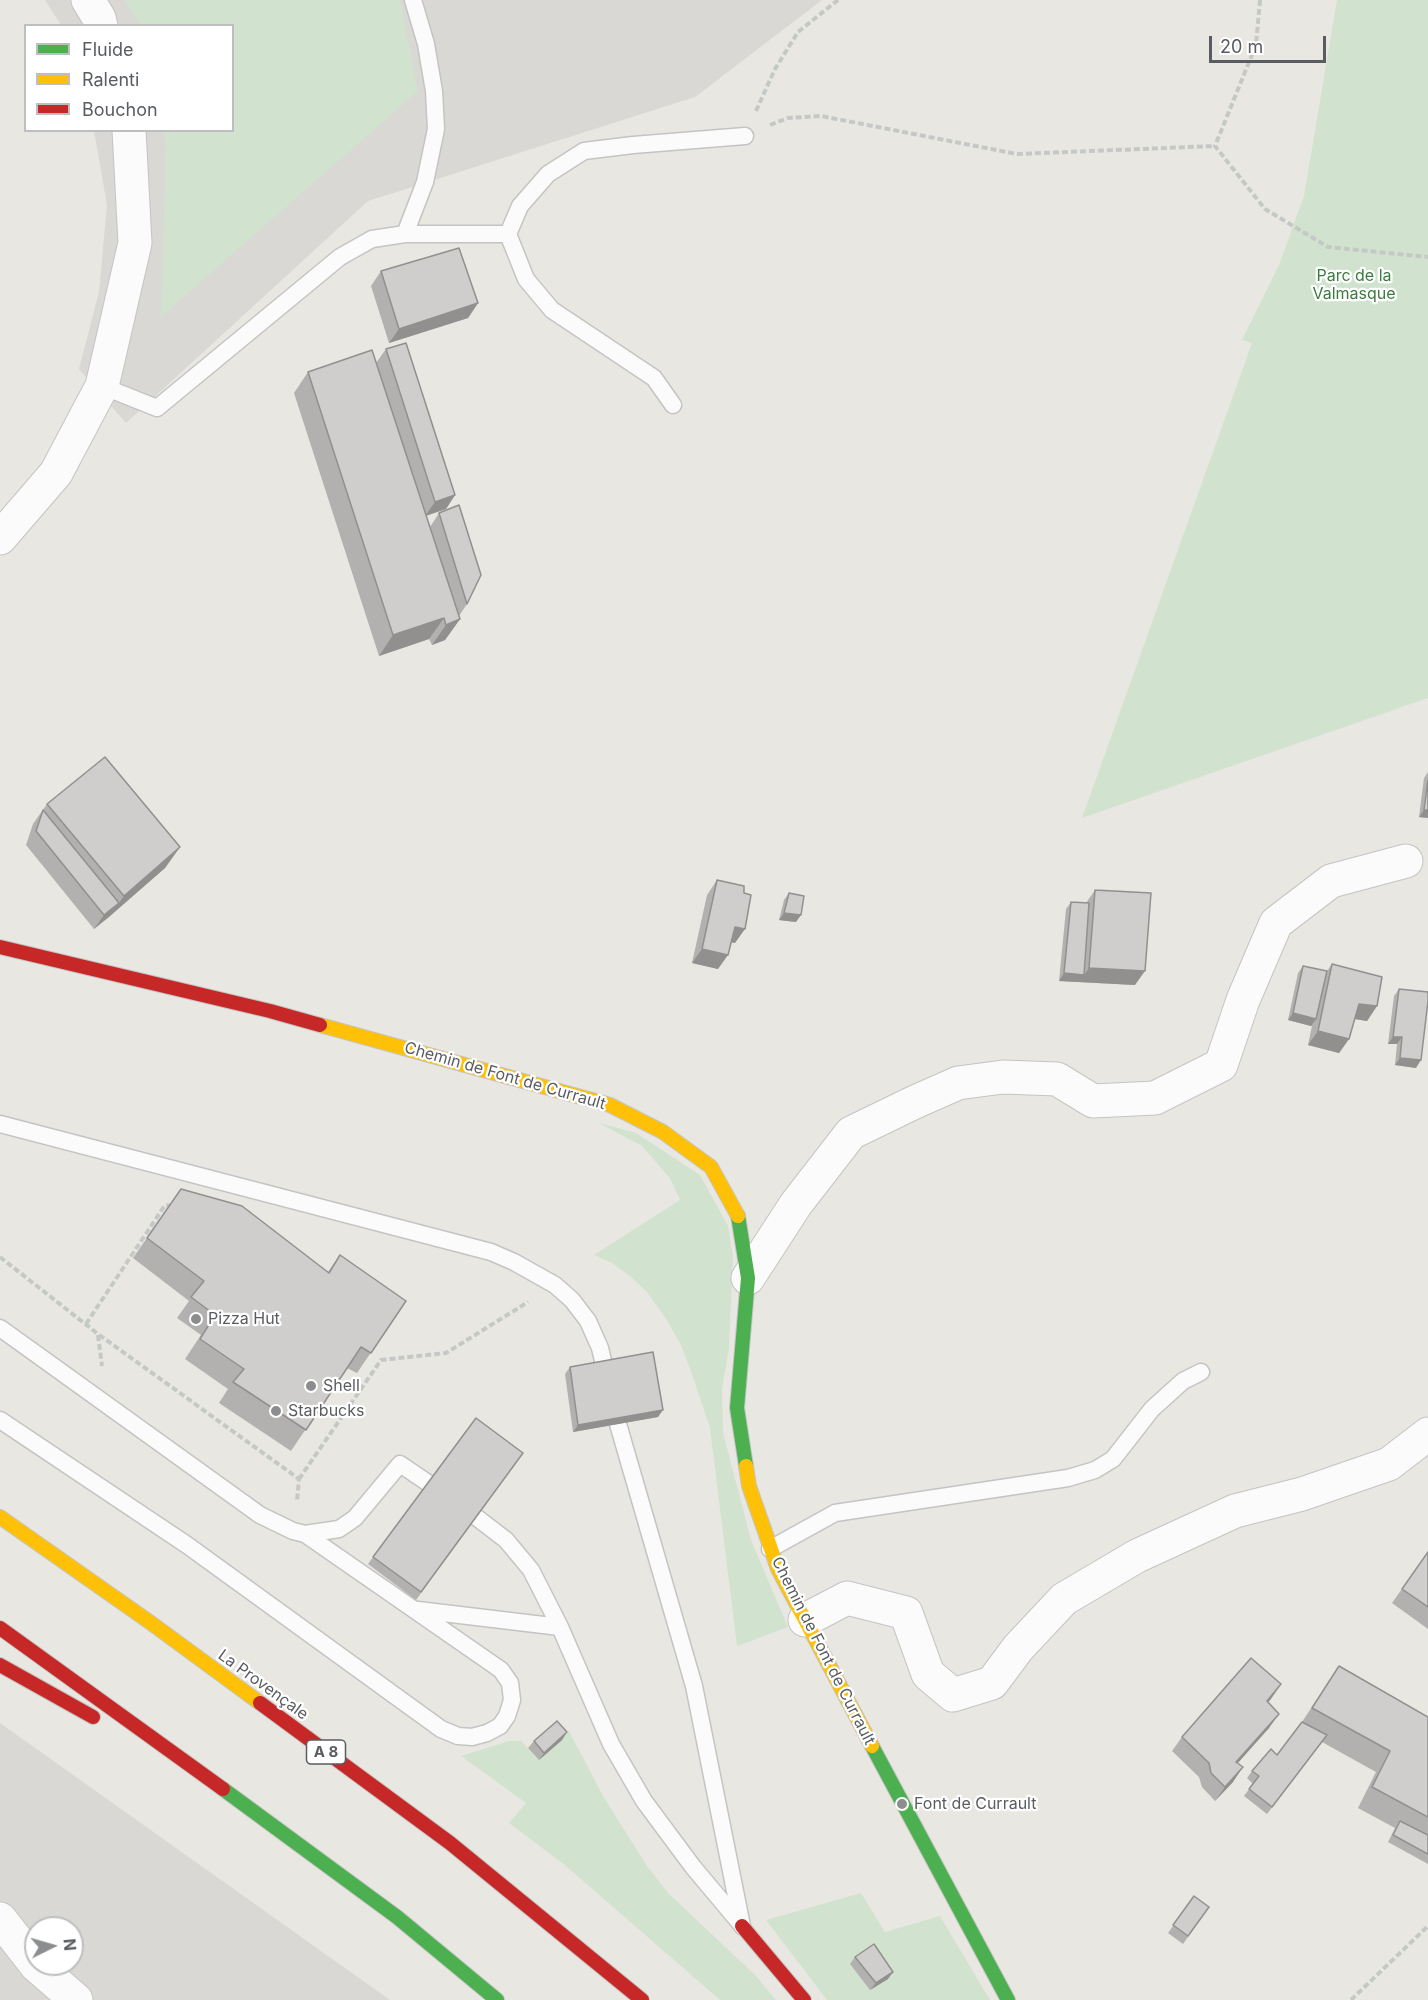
<!DOCTYPE html>
<html>
<head>
<meta charset="utf-8">
<style>
	body { margin:0 }
	#map { position:relative; width:1428px; height:2000px; overflow:hidden; background:#e8e7e2; font-family:Inter,sans-serif }
	canvas { display:block }
	.legend { position:absolute; left:24px; top:24px; width:210px; height:108px; box-sizing:border-box; background:#fff; border:2px solid #bdbebf; margin:0; padding:8px 10px; list-style:none; font-size:18px; color:#595c60 }
	.legend li { display:flex; align-items:center; gap:12px; height:30px }
	.legend b { width:30px; border:2px solid #bdbebf }
	.north { position:absolute; left:24px; top:1916px; width:60px; height:60px; box-sizing:border-box; background:#fff; border:2px solid #bdbebf; border-radius:50%; rotate:85deg; font-size:16px; font-weight:700; line-height:24px; text-align:center; color:#595c60 }
	.north::after { content:''; display:block; margin:auto; width:21px; height:27px; background:#8b8d8e; clip-path:polygon(50% 0,100% 100%,50% 72%,0 100%) }
	.scale { position:absolute; left:1209px; top:36px; width:117px; height:27px; box-sizing:border-box; border:3px solid #595c60; border-top:0; padding-left:8px; font-size:18px; line-height:21px; white-space:nowrap; color:#595c60; -webkit-text-stroke:4px #fff; paint-order:stroke }
</style>
</head>
<body>
<div id="map">
<canvas width="1428" height="2000"></canvas>
<ul class="legend">
<li><b style="height:8px;background:#4caf50"></b>Fluide</li>
<li><b style="height:8px;background:#ffc107"></b>Ralenti</li>
<li><b style="height:8px;background:#c62828"></b>Bouchon</li>
</ul>
<div class="north">N</div>
<div class="scale">20 m</div>
</div>
<script>
const c = document.querySelector('canvas').getContext('2d');
c.lineJoin = 'round';
function fill(path, color) {
  c.fillStyle = color;
  c.fill(path, 'evenodd');
}
function toPath(rows) {
  const path = new Path2D();
  for (const r of rows) {
    path.moveTo(r[0], r[1]);
    for (let i = 2; i < r.length; i += 2) path.lineTo(r[i], r[i + 1]);
  }
  return path;
}
function strokePath(path, color, width, dash) {
  c.strokeStyle = color;
  c.lineWidth = width;
  c.lineCap = dash ? 'butt' : 'round';
  c.setLineDash(dash || []);
  c.stroke(path);
}
function write(font, color, halo, rows, align = 'center') {
  c.font = font + ' Inter,sans-serif';
  c.lineWidth = 4.5;
  c.setLineDash([]);
  c.textBaseline = 'middle';
  c.strokeStyle = halo;
  c.fillStyle = color;
  for (const [text, x, y, turn = 0] of rows) {
    c.save();
    c.translate(x, y);
    c.rotate((+turn || 0) * Math.PI / 180);
    c.textAlign = isNaN(turn) ? turn : align;
    if (halo) c.strokeText(text, 0, 0);
    c.fillText(text, 0, 0);
    c.restore();
  }
}
fill(toPath([
	[45,0,822,0,695,97,368,201,126,423,79,369,99,292,107,205,94,131,232,130,232,26,61,25],
	[0,1723,390,2000,0,2000],
	[36,1928,72,1928,72,1964,36,1964]
]), '#d9d8d4');
fill(toPath([
	[125,0,400,0,418,91,161,317,166,142,163,131,232,130,232,26,140,25],
	[1337,0,1428,0,1428,698,1082,818,1252,343,1242,340,1279,265,1304,196],
	[599,1123,636,1133,700,1175,728,1226,733,1256,729,1348,722,1389,723,1433,751,1540,788,1627,737,1646,710,1428,693,1377,681,1345,665,1317,647,1292,632,1278,612,1263,594,1255,680,1200,670,1178,642,1146],
	[569,1731,603,1796,647,1866,669,1894,755,1975,776,2000,720,2000,566,1866,509,1823,526,1803,461,1756,509,1741,521,1741,539,1760],
	[861,1893,885,1932,940,1916,990,2000,827,2000,766,1920]
]), '#d1e3cf');
const lane = toPath([
	[405,234,425,182,436,129,434,91,426,44,413,0],
	[102,386,157,408,340,257,372,239,405,234,508,234],
	[673,405,654,378,552,310,526,279,508,234,520,206,548,174,584,151,633,145,745,136],
	[0,1124,491,1252,514,1262,555,1285,572,1300,588,1321,600,1348,618,1424,694,1686,742,1926],
	[0,1328,260,1515,293,1531,305,1534,339,1529,355,1518,400,1464,428,1483],
	[0,1420,187,1545,441,1729,458,1736,472,1737,487,1733,500,1726,507,1716,512,1700,510,1683,501,1670,305,1534],
	[476,1517,506,1540,531,1570,560,1627,611,1744,644,1801,693,1867,740,1923],
	[770,1549,835,1513,1068,1478,1095,1470,1113,1459,1152,1409,1183,1381,1201,1372],
	[418,1610,560,1627]
]);
const street = toPath([
	[88,0,99,18,101,26],
	[0,538,56,473,102,386,135,243,129,130],
	[748,1278,796,1204,851,1133,915,1102,958,1083,1003,1077,1057,1079,1093,1101,1155,1098,1221,1065,1243,1000,1276,923,1331,881,1406,861],
	[805,1620,847,1598,906,1613,928,1674,953,1695,992,1683,1018,1648,1064,1599,1137,1556,1235,1511,1302,1494,1389,1464,1428,1434],
	[0,1919,36,1965,76,2000]
]);
const fast = toPath([
	[738,1216,748,1278,737,1408,746,1466],
	[872,1746,1008,2000],
	[223,1789,397,1917,497,2000]
]);
const slow = toPath([
	[320,1025,610,1105,663,1132,711,1167,738,1216],
	[746,1466,749,1486,778,1569,872,1746],
	[0,1517,151,1623,260,1703]
]);
const jam = toPath([
	[0,947,270,1011,320,1025],
	[0,1628,223,1789],
	[0,1665,93,1717],
	[260,1703,450,1843,642,2000],
	[742,1926,804,2000]
]);
strokePath(lane, '#c4c4c3', 19);
strokePath(street, '#c4c4c3', 35);
strokePath(fast, '#c5c5c4', 16);
strokePath(slow, '#c5c5c4', 16);
strokePath(jam, '#c5c5c4', 16);
strokePath(toPath([
	[1260,0,1256,45,1215,146,1265,209,1328,247,1428,257],
	[756,111,775,69,798,32,838,0],
	[770,125,788,118,821,116,1017,154,1215,146],
	[0,1257,98,1334,299,1479,297,1501],
	[86,1324,165,1205,174,1206],
	[98,1335,102,1366],
	[299,1479,381,1360,446,1353,528,1302],
	[1351,2000,1428,1926]
]), '#c5c9c6', 4, [6, 3]);
strokePath(lane, '#fcfbfb', 16);
strokePath(street, '#fcfbfb', 33);
strokePath(fast, '#4caf50', 14);
strokePath(slow, '#ffc107', 14);
strokePath(jam, '#c62828', 14);
fill(toPath([
	[381,271,478,303,468,318,389,343,371,286],
	[386,349,455,495,446,509,426,516,430,527,439,513,467,604,459,616,460,619,445,640,432,645,429,639,379,656,294,393,308,372,376,363],
	[1428,772,1428,818,1419,817,1424,778],
	[47,804,180,847,165,868,94,929,26,845,33,824],
	[717,880,735,943,731,942,718,969,692,963,707,895],
	[1095,890,1135,985,1059,981,1066,909,1071,902,1086,903],
	[789,893,796,922,779,920,784,900],
	[1332,964,1377,1006,1367,1021,1355,1019,1349,1039,1339,1053,1308,1045,1312,1026,1311,1026,1288,1020,1298,973,1303,966,1327,971],
	[1399,989,1416,1068,1395,1065,1397,1044,1388,1044,1394,996],
	[181,1189,328,1272,340,1255,406,1301,357,1373,347,1368,291,1451,219,1403,228,1389,185,1359,201,1335,177,1318,189,1301,133,1258],
	[570,1367,658,1417,573,1432,565,1374],
	[476,1418,523,1453,416,1600,368,1564],
	[1428,1552,1428,1629,1392,1603],
	[1339,1666,1428,1717,1428,1864,1388,1842,1395,1828,1358,1808,1376,1772,1322,1742,1267,1814,1244,1796,1253,1784,1247,1778,1252,1771,1277,1755,1300,1725],
	[1281,1684,1268,1702,1269,1728,1238,1763,1233,1782,1215,1801,1202,1787,1199,1777,1172,1751,1182,1737],
	[567,1732,562,1740,539,1760,528,1748,534,1741],
	[1194,1896,1209,1907,1183,1944,1168,1933],
	[855,1957,888,1979,870,1990,850,1964]
]), '#b2b1af');
fill(toPath([
	[478,303,468,318,389,343,399,329],
	[455,495,446,509,425,516,435,502],
	[444,618,429,639,379,656,393,635],
	[460,619,445,640,432,645,446,625],
	[1424,810,1428,810,1428,818,1419,817],
	[180,847,165,868,109,917,124,896],
	[119,903,109,917,94,929,104,915],
	[784,913,801,915,796,922,779,920],
	[735,927,745,929,735,943,725,941],
	[702,949,728,955,718,969,692,963],
	[1089,968,1145,971,1135,985,1059,981,1064,973,1084,975],
	[1359,1004,1377,1006,1367,1021,1349,1018],
	[1293,1013,1316,1019,1311,1026,1288,1020],
	[1318,1031,1349,1039,1339,1053,1308,1045],
	[1393,1037,1402,1037,1397,1044,1388,1044],
	[1400,1058,1421,1060,1416,1068,1395,1065],
	[663,1410,658,1417,573,1432,578,1425],
	[1281,1684,1271,1699,1257,1715,1267,1701],
	[1279,1714,1269,1728,1226,1776,1236,1762],
	[567,1732,562,1740,539,1760,544,1753],
	[1243,1767,1233,1782,1215,1801,1225,1787],
	[893,1972,888,1979,870,1990,876,1983]
]), '#91908f');
const building = toPath([
	[459,248,478,303,399,329,381,271,459,248],
	[406,343,455,495,435,502,386,349,406,343],
	[372,350,460,619,446,625,444,618,393,635,308,372,372,350],
	[459,505,481,575,467,604,439,513,459,505],
	[105,757,180,847,124,896,47,804,105,757],
	[1428,780,1428,810,1424,810,1428,780],
	[43,810,119,903,104,915,36,831,43,810],
	[717,880,744,886,744,893,751,895,745,929,735,927,728,955,702,949,717,880],
	[1095,890,1151,893,1145,971,1089,968,1095,890],
	[789,893,804,896,801,915,784,913,789,893],
	[1071,902,1089,903,1084,975,1064,973,1071,902],
	[1332,964,1382,977,1377,1006,1359,1004,1349,1039,1318,1031,1332,964],
	[1303,966,1327,971,1316,1019,1293,1013,1303,966],
	[1399,989,1428,992,1428,1001,1421,1060,1400,1058,1402,1037,1393,1037,1399,989],
	[181,1189,242,1206,329,1273,340,1255,406,1301,371,1353,361,1347,306,1430,233,1382,244,1369,200,1339,215,1315,191,1297,204,1281,147,1238,181,1189],
	[653,1352,663,1410,578,1425,570,1367,653,1352],
	[476,1418,523,1453,421,1592,373,1557,476,1418],
	[1428,1552,1428,1607,1402,1589,1428,1552],
	[1251,1658,1281,1684,1267,1701,1279,1714,1236,1762,1243,1767,1225,1787,1211,1773,1209,1763,1182,1737,1251,1658],
	[1339,1666,1428,1717,1428,1817,1372,1787,1390,1751,1312,1708,1339,1666],
	[557,1721,567,1732,544,1753,534,1741,557,1721],
	[1302,1722,1327,1735,1272,1807,1249,1789,1259,1776,1252,1771,1271,1749,1277,1755,1302,1722],
	[1400,1821,1428,1835,1428,1854,1393,1835,1400,1821],
	[1194,1896,1209,1907,1188,1936,1173,1925,1194,1896],
	[874,1944,893,1972,876,1983,855,1957,874,1944]
]);
fill(building, '#cfcecc');
strokePath(building, '#91908f', 1.5);
for (const [x, y, r, color] of [
	[196,1319,6,"#8b8d8e"],
	[311,1386,6,"#8b8d8e"],
	[276,1411,6,"#8b8d8e"],
	[902,1804,6,"#8b8d8e"]
]) {
  const dot = new Path2D();
  dot.arc(x, y, r, 0, 2 * Math.PI);
  c.fillStyle = color;
  c.fill(dot);
  strokePath(dot, '#fff', 2);
}
for (const [x, y, w] of [
	[326,1752,39]
]) {
  const box = new Path2D();
  box.roundRect(x - w / 2, y - 12, w, 24, 4.5);
  c.fillStyle = '#fff';
  c.fill(box);
  strokePath(box, '#595c60', 1.5);
}
write('bold 15px', '#595c60', null, [
	["A 8",326,1752]
]);
write('16px', '#3c7b40', '#fff', [
	["Parc de la",1354,276],
	["Valmasque",1354,294]
]);
write('16px', '#595c60', '#fff', [
	["Chemin de Font de Currault",505,1076,16],
	["Chemin de Font de Currault",823,1651,63],
	["La Provençale",263,1685,36]
]);
write('16px', '#595c60', '#fff', [
	["Pizza Hut",208,1319],
	["Shell",323,1386],
	["Starbucks",288,1411],
	["Font de Currault",914,1804]
], 'left');
</script>
</body>
</html>
